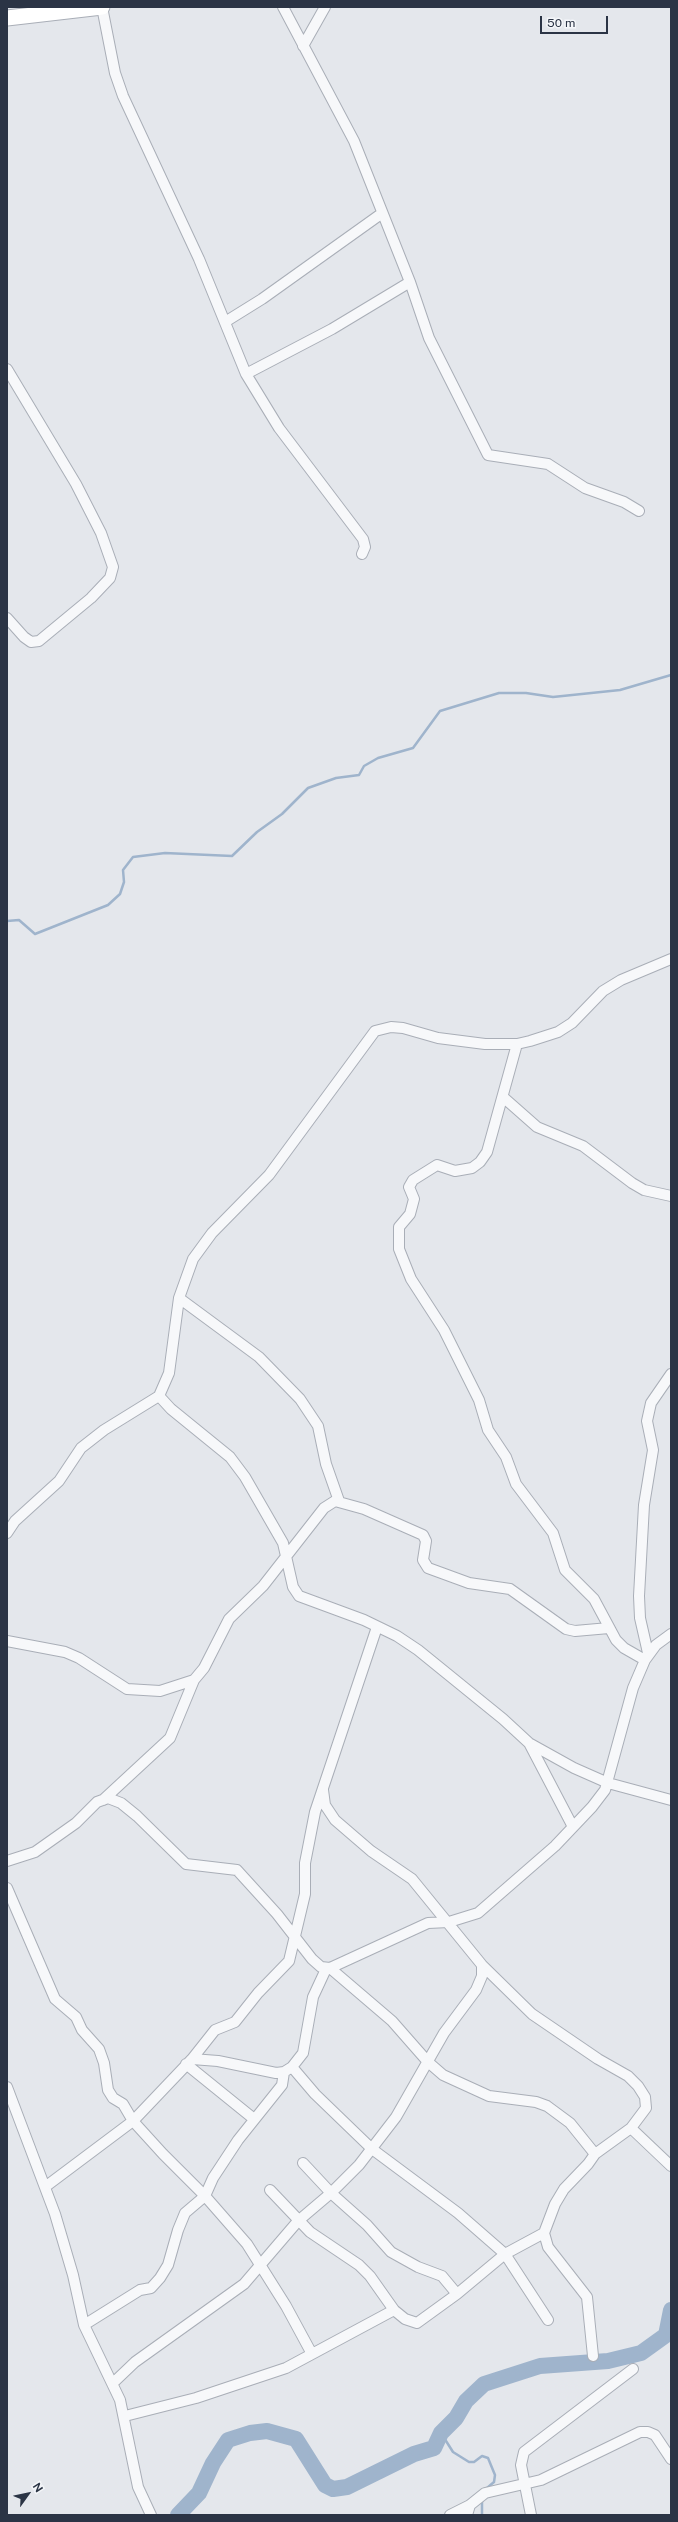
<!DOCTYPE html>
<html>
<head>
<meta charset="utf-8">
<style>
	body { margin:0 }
	#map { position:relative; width:678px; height:2522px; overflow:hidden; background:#e4e7ec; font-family:"Public Sans",sans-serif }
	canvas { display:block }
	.frame { position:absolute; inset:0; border:8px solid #2b3445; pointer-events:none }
	.north { position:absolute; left:8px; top:2474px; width:40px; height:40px; -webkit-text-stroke:3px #f4f6f9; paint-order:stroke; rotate:57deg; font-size:11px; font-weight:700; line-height:16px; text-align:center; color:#2b3445 }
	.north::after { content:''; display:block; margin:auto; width:14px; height:18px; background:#2b3445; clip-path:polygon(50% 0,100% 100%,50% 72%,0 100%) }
	.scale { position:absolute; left:540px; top:16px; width:68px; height:18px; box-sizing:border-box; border:2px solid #2b3445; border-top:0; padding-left:5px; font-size:12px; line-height:14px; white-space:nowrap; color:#2b3445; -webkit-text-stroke:3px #f4f6f9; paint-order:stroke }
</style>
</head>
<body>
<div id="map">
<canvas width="678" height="2522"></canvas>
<div class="frame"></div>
<div class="north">N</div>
<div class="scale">50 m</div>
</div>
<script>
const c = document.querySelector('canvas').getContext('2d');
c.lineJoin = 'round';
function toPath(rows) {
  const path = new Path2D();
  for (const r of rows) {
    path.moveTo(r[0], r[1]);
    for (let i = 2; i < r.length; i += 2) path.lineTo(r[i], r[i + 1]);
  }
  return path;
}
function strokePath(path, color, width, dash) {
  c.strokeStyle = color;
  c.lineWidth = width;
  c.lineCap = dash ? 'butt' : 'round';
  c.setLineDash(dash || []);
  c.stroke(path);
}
strokePath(toPath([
	[7,921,19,920,35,934,108,905,120,894,124,882,123,870,133,857,165,853,232,856,257,832,282,814,308,788,336,778,359,775,364,766,378,758,413,748,440,711,499,693,526,693,553,697,620,690,671,675],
	[441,2433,453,2452,469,2462,474,2462,482,2456,488,2458,495,2475,494,2482,487,2488],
	[482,2500,482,2515]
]), '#9fb4cc', 2.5);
strokePath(toPath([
	[178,2515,199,2493,213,2463,228,2440,250,2433,267,2431,296,2439,325,2485,333,2489,347,2487,414,2454,434,2448,441,2433,456,2418,466,2401,484,2384,540,2366,608,2361,641,2353,666,2335,671,2310]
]), '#9fb4cc', 16);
const street = toPath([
	[102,7,115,73,123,96,199,259,246,374,279,428,363,539,365,547,362,554],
	[283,7,354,141,410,282,429,338,488,455,548,464,585,488,624,502,639,511],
	[303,46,325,7],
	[225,322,262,299,381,214],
	[7,369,76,484,101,533,113,567,110,578,91,598,39,641,31,642,24,637,7,618],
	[246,374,332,329,410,282],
	[517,1044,487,1152,480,1162,472,1168,455,1171,437,1165,413,1180,409,1187,414,1199,410,1214,399,1227,399,1249,411,1279,444,1330,479,1400,488,1430,506,1457,516,1484,553,1533,565,1570,594,1599,616,1640,624,1648,645,1660],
	[503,1097,537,1127,583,1146,632,1183,644,1190,671,1196],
	[179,1298,259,1357,300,1399,318,1426,326,1464,339,1501],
	[159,1396,171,1409,230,1457,245,1477,283,1543,293,1587,299,1596,364,1620,397,1636,418,1650,503,1719,529,1743,574,1768,608,1783,671,1800],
	[7,1533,15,1521,59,1481,81,1448,104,1430,159,1396,169,1373,179,1298,193,1259,212,1233,269,1175,375,1031,391,1027,403,1028,438,1038,485,1044,517,1044,530,1041,558,1032,572,1023,603,991,621,980,671,959],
	[7,1641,65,1652,79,1658,127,1689,160,1691,194,1680,204,1668,229,1619,263,1586,324,1508,335,1501,364,1509,423,1535,426,1541,423,1560,428,1568,469,1583,510,1589,566,1629,575,1631,609,1628],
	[648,1653,640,1618,639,1596,644,1505,653,1450,647,1421,651,1403,671,1374],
	[529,1743,573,1827],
	[323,1790,325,1805,335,1820,371,1851,412,1879,482,1965,532,2014,598,2059,628,2076,638,2086,645,2097,646,2108,631,2128,595,2154,588,2164,564,2189,555,2204,544,2233,548,2247,587,2297,593,2356],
	[103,1800,170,1738,194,1680],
	[7,1861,35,1852,76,1823,97,1802,108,1798,121,1803,137,1816,186,1864,237,1870,277,1914,312,1959,321,1967,330,1968,428,1923,449,1922,478,1913,555,1846,592,1807,605,1790,633,1688,645,1660,656,1645,671,1634],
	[7,1888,55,1999,76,2017,82,2030,99,2049,104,2063,108,2090,113,2098,123,2104,133,2121,163,2154,205,2196,247,2244,286,2306,312,2354],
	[330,1968,392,2021,428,2062,443,2075,489,2096,536,2102,547,2106,570,2123,595,2154],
	[192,2059,215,2030,235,2022,258,1993,289,1961,305,1894,305,1863,315,1812,377,1627],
	[186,2064,254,2119],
	[292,2067,315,2094,372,2149,458,2213,505,2254,548,2320],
	[7,2087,55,2214,73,2275,84,2325,120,2400,138,2487,151,2515],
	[631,2128,671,2166],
	[303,2163,331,2193,367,2225,391,2252,418,2267,442,2276,457,2294],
	[45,2187,133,2121,192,2059,218,2061,276,2073,284,2072,292,2067,303,2053,313,1997,326,1969],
	[270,2190,310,2232,359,2265,370,2276,394,2310,405,2319,417,2323,457,2294,505,2254,544,2233],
	[84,2325,140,2290,151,2288,160,2278,168,2265,178,2230,185,2213,205,2196,213,2178,238,2140,282,2085,284,2072],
	[113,2383,135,2362,244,2284,298,2221,331,2193,359,2165,396,2117,444,2033,476,1990,482,1976,482,1965],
	[125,2416,196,2398,286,2368,394,2310],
	[450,2515,470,2505],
	[467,2515,470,2505,485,2493,541,2480,640,2432,648,2432,655,2435,671,2459],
	[531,2515,521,2465,524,2452,633,2369]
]);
const secondary = toPath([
	[7,18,102,7]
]);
strokePath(street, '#a9aeb7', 12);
strokePath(secondary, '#a9aeb7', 17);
strokePath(street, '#f7f8fa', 10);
strokePath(secondary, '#fff', 15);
</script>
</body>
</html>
